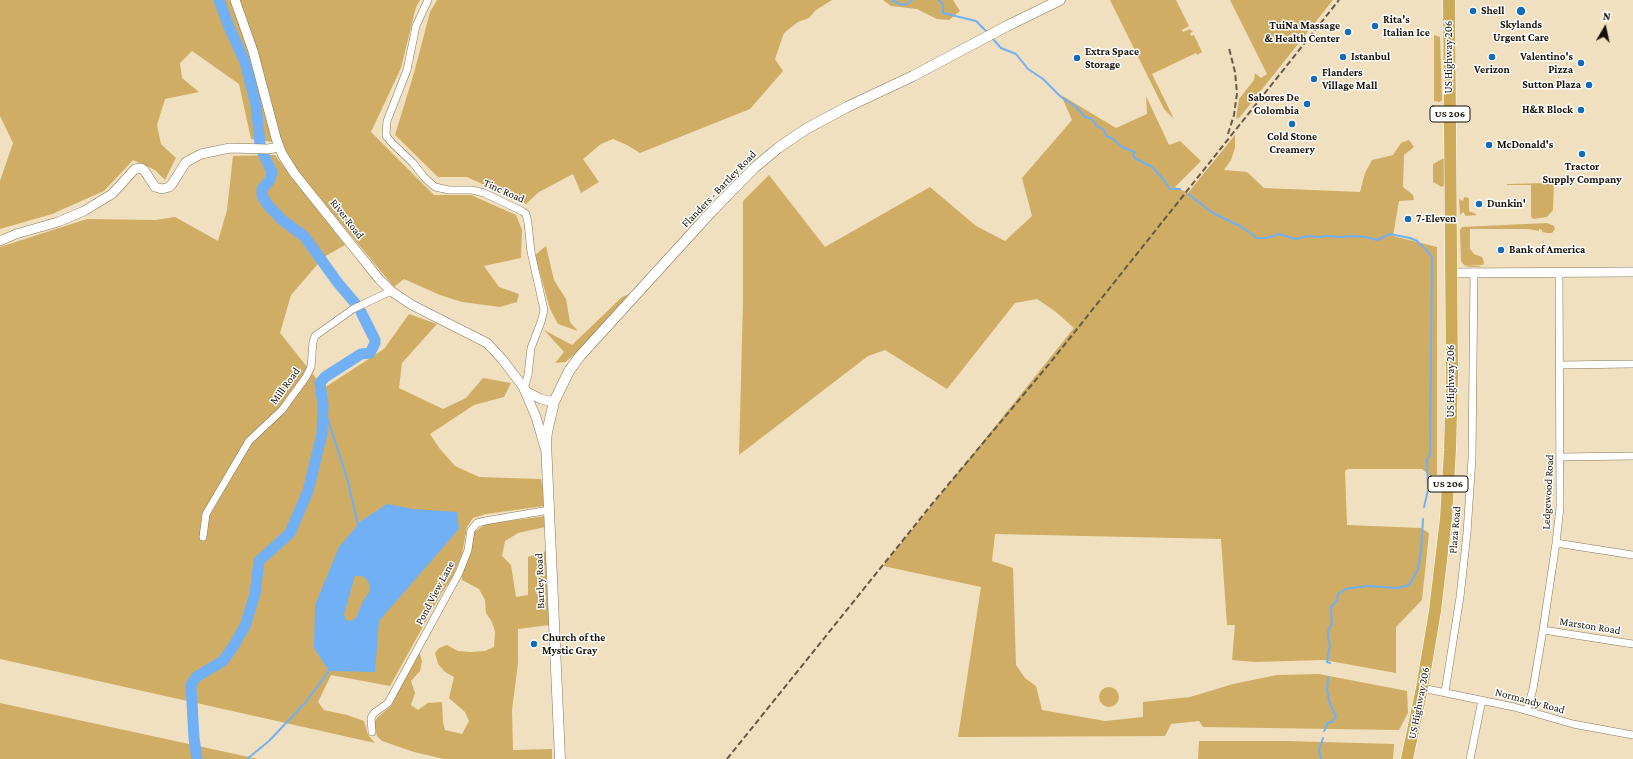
<!DOCTYPE html>
<html>
<head>
<meta charset="utf-8">
<style>
	body { margin:0 }
	#map { position:relative; width:1633px; height:759px; overflow:hidden; background:#f1e0bf; font-family:"Crimson Pro",serif }
	canvas { display:block }
	.north { position:absolute; left:1585px; top:8px; width:40px; height:40px; -webkit-text-stroke:3px #fff; paint-order:stroke; rotate:9deg; font-size:11px; font-weight:700; line-height:16px; text-align:center; color:#181206 }
	.north::after { content:''; display:block; margin:auto; width:14px; height:18px; background:#181206; clip-path:polygon(50% 0,100% 100%,50% 72%,0 100%) }
</style>
</head>
<body>
<div id="map">
<canvas width="1633" height="759"></canvas>
<div class="north">N</div>
</div>
<script>
const c = document.querySelector('canvas').getContext('2d');
c.lineJoin = 'round';
function fill(path, color) {
  c.fillStyle = color;
  c.fill(path, 'evenodd');
}
function toPath(rows) {
  const path = new Path2D();
  for (const r of rows) {
    if (r.length === 3) {
      path.moveTo(r[0] + r[2], r[1]);
      path.arc(r[0], r[1], r[2], 0, 2 * Math.PI);
      continue;
    }
    path.moveTo(r[0], r[1]);
    for (let i = 2; i < r.length; i += 2) path.lineTo(r[i], r[i + 1]);
  }
  return path;
}
function strokePath(path, color, width, dash) {
  c.strokeStyle = color;
  c.lineWidth = width;
  c.lineCap = dash ? 'butt' : 'round';
  c.setLineDash(dash || []);
  c.stroke(path);
}
function write(font, color, halo, rows, align = 'center') {
  c.font = font + ' "Crimson Pro",serif';
  c.lineWidth = 3;
  c.setLineDash([]);
  c.textBaseline = 'middle';
  c.strokeStyle = halo;
  c.fillStyle = color;
  for (const [text, x, y, turn = 0] of rows) {
    c.save();
    c.translate(x, y);
    c.rotate((+turn || 0) * Math.PI / 180);
    c.textAlign = isNaN(turn) ? turn : align;
    if (halo) c.strokeText(text, 0, 0);
    c.fillText(text, 0, 0);
    c.restore();
  }
}
fill(toPath([
	[0,0,230,0,248,48,273,142,251,139,239,84,192,51,180,63,182,78,199,92,165,99,157,125,161,144,176,158,165,180,155,170,133,160,104,191,52,214,0,229,0,181,13,143,0,116],
	[239,0,420,0,416,7,401,68,371,132,434,195,471,195,516,215,522,230,521,258,484,266,499,287,519,294,517,302,500,307,462,302,440,295,404,279,394,287,294,167,283,147],
	[437,0,832,0,816,10,809,18,798,22,784,33,775,59,783,71,750,109,640,153,627,145,613,139,601,144,583,159,599,182,581,193,573,174,539,192,526,204,467,177,438,177,395,135,414,73,430,12],
	[883,0,953,0,960,11,949,20,937,19,917,9,891,6],
	[1110,0,1176,0,1189,26,1182,30,1183,32,1190,29,1193,32,1190,33,1191,36,1194,35,1202,52,1197,55,1196,53,1152,74,1174,119,1164,109],
	[1230,0,1333,0,1240,117,1236,119,1239,99,1254,80,1255,73,1261,78,1267,74],
	[1434,35,1440,37,1442,100,1440,102,1434,101],
	[1061,95,1116,128,1147,114,1146,96,1169,145,1180,141,1201,161,1175,187,1188,193,1235,135,1235,148,1231,160,1224,170,1247,172,1264,188,1360,192,1365,173,1372,160,1393,155,1401,143,1409,140,1414,147,1404,155,1403,187,1413,195,1414,200,1399,201,1393,236,1437,247,1437,475,1429,475,1422,469,1348,469,1345,471,1347,525,1421,528,1429,533,1422,600,1396,627,1396,673,1324,660,1254,662,1232,660,1235,625,1227,625,1221,539,995,534,992,561,1013,568,1016,665,1025,678,1036,686,1042,710,1105,721,1143,717,1143,702,1190,697,1233,684,1277,675,1319,674,1407,691,1408,713,1399,730,1203,727,1199,721,1171,724,1165,736,958,737,981,587,883,566,1074,328,1056,312,1037,299,1015,303,947,389,885,350,868,356,739,455,743,301,743,201,769,175,825,247,930,187,976,226,1005,241,1032,216,1022,178,1072,120],
	[275,155,345,245,324,257,291,295,280,333,324,388,384,349,409,314,437,324,402,363,399,388,443,409,466,398,483,378,511,383,504,397,474,405,430,434,440,449,455,466,479,477,541,479,545,499,544,506,486,514,473,518,467,527,462,554,453,576,441,594,390,686,331,675,318,702,324,710,347,715,364,721,368,735,375,743,0,659,0,247,87,219,155,220,175,217,218,241,227,210,233,156],
	[1444,158,1444,185,1442,187,1433,182,1433,164],
	[1547,178,1553,178,1554,180,1553,210,1547,217,1533,219,1531,216,1531,185,1507,185,1507,184,1547,183],
	[1464,197,1469,198,1469,211,1476,214,1476,215,1466,216,1463,212,1460,215,1459,199,1463,201],
	[1547,223,1554,226,1555,229,1552,233,1547,233,1542,232,1542,230,1539,229,1539,231,1528,229,1470,229,1470,249,1474,254,1482,257,1484,262,1483,265,1466,265,1481,266,1480,267,1469,267,1464,265,1461,261,1460,230,1462,227],
	[546,246,554,280,566,299,570,322,578,331,558,324,550,309,535,255],
	[632,293,579,351,565,362,555,363,564,352,544,330,572,345,622,297],
	[546,516,545,527,518,533,505,541,502,556,511,565,516,597,528,595,528,557,546,551,549,625,518,629,518,663,512,710,513,750,552,749,552,759,444,759,414,752,382,741,377,736,374,723,377,718,391,706,419,651,422,661,420,671,411,681,415,693,411,705,418,710,428,703,442,702,443,722,445,730,462,734,469,721,465,712,449,698,454,677,445,672,438,664,435,653,439,648,447,645,458,651,471,652,485,651,494,647,495,632,492,622,486,613,485,600,479,589,462,580,462,572,471,552,471,540,474,532,486,524],
	[1109,697,10],
	[0,703,258,759,0,759],
	[1199,741,1286,741,1394,744,1393,759,1198,759]
]), '#cfad65');
fill(toPath([
	[387,504,413,509,457,512,459,529,379,621,375,672,329,671,314,648,315,605,339,547,361,521],
	[355,576,362,576,367,580,370,585,370,591,363,601,356,618,350,621,346,620,344,614]
]), '#71b0f5');
strokePath(toPath([
	[892,0,902,5,907,4,912,0],
	[938,0,943,4,943,13,976,21,987,32],
	[992,38,1001,48,1016,54,1028,69,1043,79,1061,97,1076,107,1085,117,1092,119,1097,126,1104,130,1106,136,1112,138,1122,147,1135,152,1133,155,1135,158,1152,167,1164,180,1170,189,1180,189],
	[1188,194,1213,213,1240,226,1257,238,1266,238,1279,234,1295,239,1308,236,1318,237,1327,236,1339,237,1353,236,1366,237,1377,240,1390,234,1410,238,1417,241,1429,253,1432,257,1430,454,1427,460,1428,490,1424,507],
	[323,405,347,478,358,524],
	[1330,663,1327,662,1330,645,1328,638,1328,631,1332,624,1331,607,1337,600,1338,594,1346,589,1358,587,1369,586,1397,588,1409,585,1418,569,1421,551,1423,519],
	[1324,731,1327,726,1327,723,1332,722,1336,717,1329,701,1327,689,1328,677],
	[247,759,269,741,305,703,329,671],
	[1321,759,1319,750,1323,738]
]), '#71b0f5', 2);
strokePath(toPath([
	[219,0,229,27,245,62,256,105,260,144],
	[263,153,272,172,270,180,262,189,262,196,267,204,282,220,304,236,338,283,355,303],
	[197,759,194,738,191,685,196,677,223,661,233,647,245,626,255,594,259,561,290,533,308,491,322,434,323,405,320,383,325,377,361,354,370,353,375,343,375,340,361,312]
]), '#71b0f5', 11);
const minor = toPath([
	[428,0,416,26,407,70,387,121,386,136,393,144,413,163,424,177,435,187,449,190,472,190,484,193,522,211,526,214,528,223,531,252,544,310,541,322,531,348,528,375,524,389],
	[1560,365,1633,364],
	[1561,457,1633,456],
	[203,537,206,514,249,441,282,410,306,377,311,367,313,342,315,336,353,309,391,291],
	[1556,543,1633,555],
	[1543,630,1633,644],
	[1422,688,1514,707,1573,724,1633,735],
	[1445,692,1460,597,1467,533,1472,458,1474,272],
	[1527,710,1533,689,1543,630,1556,543,1560,507,1559,273],
	[372,732,371,718,374,713,388,703,459,573,468,550,471,530,477,523,485,521,549,510],
	[1470,759,1482,700]
]);
const tertiary = toPath([
	[235,0,253,51,276,138,282,154,294,173,350,243,379,279,391,291,412,305,487,343,502,359,527,392,541,399,554,402],
	[0,241,16,234,58,222,84,211,112,194,135,169,141,168,144,170,155,187,162,189,169,187,172,184,186,162,201,154,230,148,268,149,279,147],
	[1451,273,1633,272],
	[524,389,536,417,545,448]
]);
const secondary = toPath([
	[560,759,546,442,547,432,554,402,569,371,580,356,713,210,754,168,778,148,806,129,847,107,913,76,1007,26,1060,0]
]);
const trunk = toPath([
	[1407,759,1422,688,1435,611,1446,518,1450,450,1452,377,1449,0]
]);
strokePath(minor, '#867758', 8);
strokePath(tertiary, '#867758', 10);
strokePath(secondary, '#867758', 11);
strokePath(trunk, '#fff', 13);
strokePath(minor, '#fff', 7);
strokePath(tertiary, '#fff', 9);
strokePath(secondary, '#fff', 10);
strokePath(trunk, '#ccaa57', 12);
strokePath(toPath([
	[1228,134,1234,115,1237,93,1235,72,1229,48],
	[727,759,932,504,1050,363,1339,0]
]), '#645a47', 2, [6, 3]);
for (const [x, y, r, color] of [
	[1473,11,4,"#146bb8"],
	[1521,11,5,"#146bb8"],
	[1375,26,4,"#146bb8"],
	[1348,32,4,"#146bb8"],
	[1343,57,4,"#146bb8"],
	[1492,57,4,"#146bb8"],
	[1077,58,4,"#146bb8"],
	[1581,63,4,"#146bb8"],
	[1314,79,4,"#146bb8"],
	[1589,85,4,"#146bb8"],
	[1307,104,4,"#146bb8"],
	[1581,110,4,"#146bb8"],
	[1292,124,4,"#146bb8"],
	[1489,145,4,"#146bb8"],
	[1582,154,4,"#146bb8"],
	[1479,204,4,"#146bb8"],
	[1408,219,4,"#146bb8"],
	[1501,250,4,"#146bb8"],
	[534,644,4,"#146bb8"]
]) {
  const dot = new Path2D();
  dot.arc(x, y, r, 0, 2 * Math.PI);
  c.fillStyle = color;
  c.fill(dot);
  strokePath(dot, '#fff', 1.5);
}
for (const [x, y, w] of [
	[1450,114,40],
	[1448,484,40]
]) {
  const box = new Path2D();
  box.roundRect(x - w / 2, y - 8, w, 16, 3);
  c.fillStyle = '#fff';
  c.fill(box);
  strokePath(box, '#181206', 1);
}
write('bold 10px', '#181206', null, [
	["US 206",1450,114],
	["US 206",1448,484]
]);
write('bold 11px', '#181206', '#fff', [
	["Shell",1481,11],
	["Rita's",1383,20],
	["Italian Ice",1383,33],
	["Skylands",1521,25,"center"],
	["Urgent Care",1521,38,"center"],
	["TuiNa Massage",1340,26,"right"],
	["& Health Center",1340,39,"right"],
	["Extra Space",1085,52],
	["Storage",1085,65],
	["Istanbul",1351,57],
	["Valentino's",1573,57,"right"],
	["Pizza",1573,70,"right"],
	["Verizon",1492,70,"center"],
	["Flanders",1322,73],
	["Village Mall",1322,86],
	["Sutton Plaza",1581,85,"right"],
	["Sabores De",1299,98,"right"],
	["Colombia",1299,111,"right"],
	["H&R Block",1573,110,"right"],
	["Cold Stone",1292,137,"center"],
	["Creamery",1292,150,"center"],
	["McDonald's",1497,145],
	["Tractor",1582,167,"center"],
	["Supply Company",1582,180,"center"],
	["Dunkin'",1487,204],
	["7-Eleven",1416,219],
	["Bank of America",1509,250],
	["Church of the",542,638],
	["Mystic Gray",542,651]
], 'left');
write('11px', '#181206', '#fff', [
	["US Highway 206",1449,57,-90],
	["Flanders - Bartley Road",719,189,-46],
	["Tinc Road",504,191,24],
	["River Road",347,219,52],
	["US Highway 206",1451,381,-90],
	["Mill Road",285,386,-54],
	["Ledgewood Road",1548,492,-87],
	["Plaza Road",1455,530,-85],
	["Bartley Road",540,581,-92],
	["Pond View Lane",435,593,-62],
	["Marston Road",1590,626,9],
	["Normandy Road",1530,701,15],
	["US Highway 206",1419,703,-79]
]);
</script>
</body>
</html>
